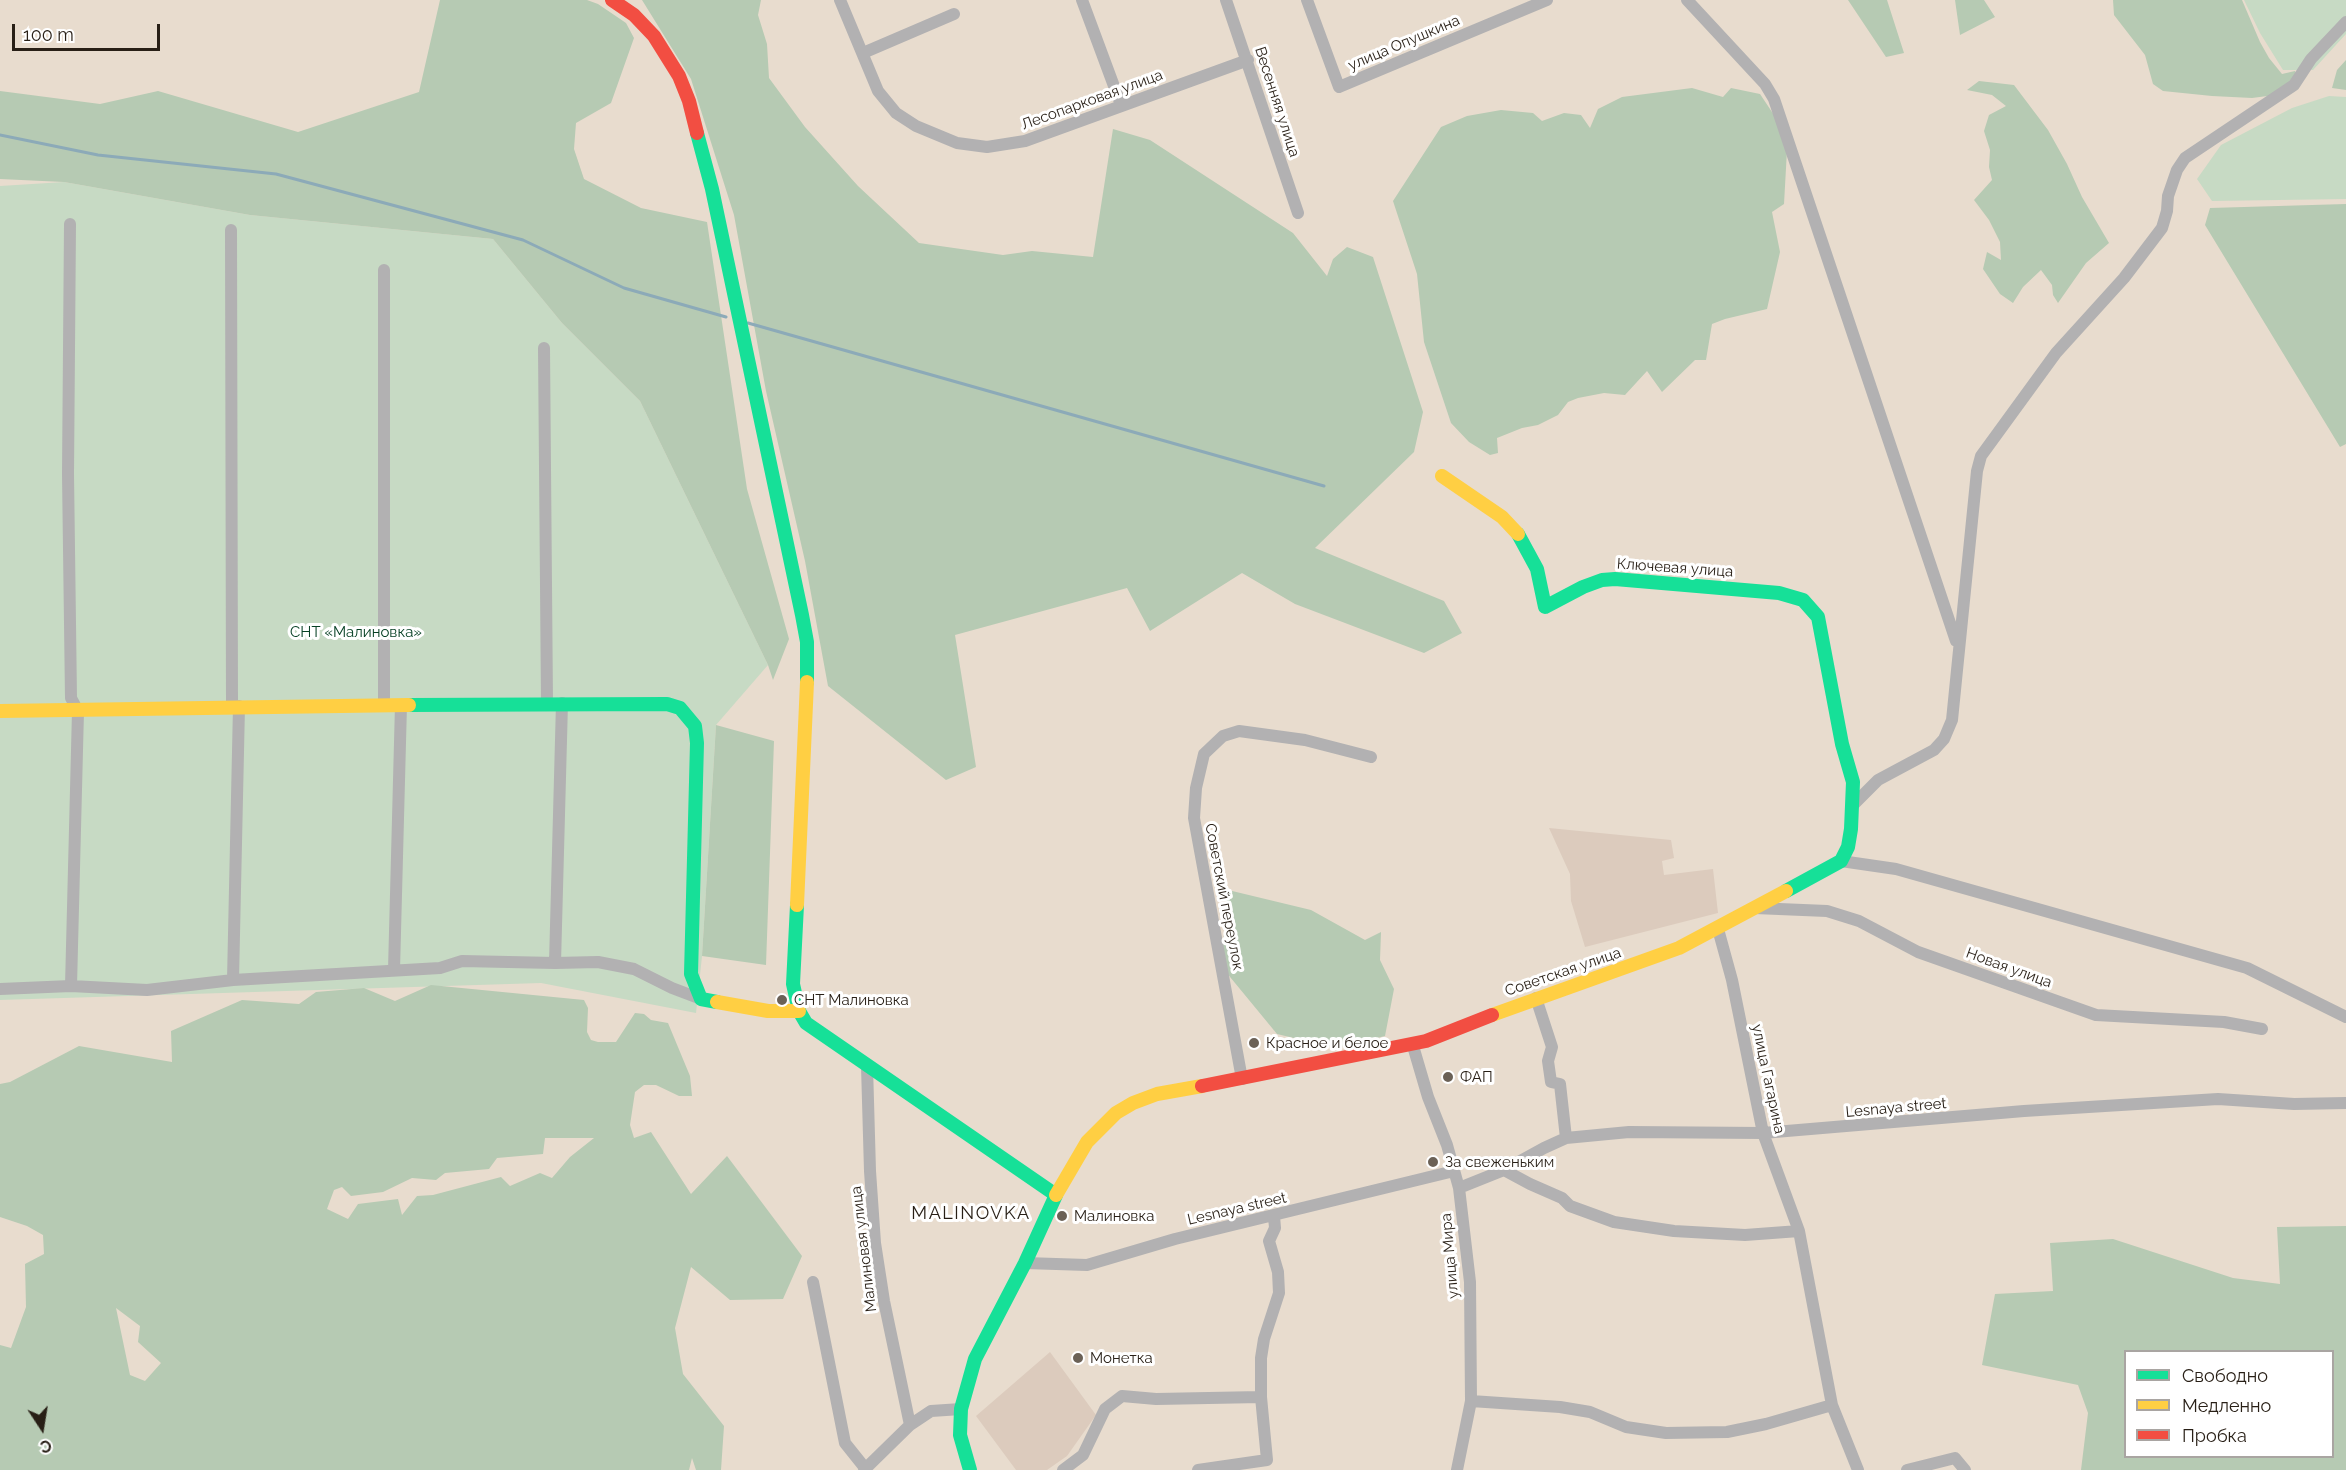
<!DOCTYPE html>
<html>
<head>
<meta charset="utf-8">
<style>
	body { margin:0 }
	#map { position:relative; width:2346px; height:1470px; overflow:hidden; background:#e8dcce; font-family:Raleway,sans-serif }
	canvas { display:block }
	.legend { position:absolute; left:2124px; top:1350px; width:210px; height:108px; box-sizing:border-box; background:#fff; border:2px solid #a9a5a2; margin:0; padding:8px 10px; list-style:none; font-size:18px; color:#281f16 }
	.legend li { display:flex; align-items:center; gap:12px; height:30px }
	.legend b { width:30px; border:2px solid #a9a5a2 }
	.north { position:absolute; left:12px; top:1398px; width:60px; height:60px; -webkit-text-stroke:4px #fff; paint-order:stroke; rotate:168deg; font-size:16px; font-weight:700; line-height:24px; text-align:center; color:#281f16 }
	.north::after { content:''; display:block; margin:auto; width:21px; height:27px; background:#281f16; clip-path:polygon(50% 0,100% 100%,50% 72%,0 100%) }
	.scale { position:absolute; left:12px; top:24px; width:148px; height:27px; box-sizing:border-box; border:3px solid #281f16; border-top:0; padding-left:8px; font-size:18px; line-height:21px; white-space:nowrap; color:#281f16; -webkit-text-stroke:4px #fff; paint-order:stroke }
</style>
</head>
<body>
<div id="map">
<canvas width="2346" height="1470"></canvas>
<ul class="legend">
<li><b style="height:8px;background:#16e098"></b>Свободно</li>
<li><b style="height:8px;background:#ffcf43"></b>Медленно</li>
<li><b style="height:8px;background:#f24e42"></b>Пробка</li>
</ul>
<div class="north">С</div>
<div class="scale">100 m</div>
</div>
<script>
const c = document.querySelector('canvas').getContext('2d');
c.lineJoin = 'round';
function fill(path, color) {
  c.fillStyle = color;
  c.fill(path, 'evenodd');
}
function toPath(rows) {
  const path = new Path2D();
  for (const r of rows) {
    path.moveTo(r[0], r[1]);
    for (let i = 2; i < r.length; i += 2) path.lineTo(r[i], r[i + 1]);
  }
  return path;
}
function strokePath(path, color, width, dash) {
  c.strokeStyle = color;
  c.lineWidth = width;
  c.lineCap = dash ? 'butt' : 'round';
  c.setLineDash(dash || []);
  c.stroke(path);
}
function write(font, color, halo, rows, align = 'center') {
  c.font = font + ' Raleway,sans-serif';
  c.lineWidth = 6;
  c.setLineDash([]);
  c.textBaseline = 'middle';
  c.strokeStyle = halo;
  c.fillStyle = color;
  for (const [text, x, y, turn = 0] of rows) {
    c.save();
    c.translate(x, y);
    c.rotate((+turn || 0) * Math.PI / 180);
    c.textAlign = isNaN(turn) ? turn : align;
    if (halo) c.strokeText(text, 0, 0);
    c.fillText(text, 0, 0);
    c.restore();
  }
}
fill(toPath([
	[1549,828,1671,840,1674,858,1662,861,1664,875,1713,869,1718,913,1585,947,1571,901,1570,874],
	[1050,1352,1096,1415,1067,1456,1047,1470,1016,1470,976,1416]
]), '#dccbbd');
fill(toPath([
	[2244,0,2346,0,2346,34,2313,70,2283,70,2260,33],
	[2329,96,2346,97,2346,199,2212,201,2197,179,2221,145,2292,108],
	[64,182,250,215,493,239,562,323,640,401,768,665,716,725,702,956,696,1013,541,983,0,1000,0,186]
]), '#c7dac4');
fill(toPath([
	[440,0,587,0,598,4,626,23,634,38,611,103,576,123,574,149,584,179,641,208,707,222,747,489,789,639,773,680,768,665,640,401,562,323,493,239,250,215,64,182,0,179,0,91,100,104,158,91,298,132,419,92],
	[642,0,761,0,758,15,767,44,769,78,805,127,858,186,919,243,1003,255,1032,251,1093,257,1113,129,1150,140,1293,233,1327,276,1333,259,1347,247,1373,257,1423,412,1414,452,1315,548,1444,601,1462,633,1424,653,1295,604,1242,573,1150,631,1127,588,955,635,976,767,946,780,828,686,805,561,766,391,734,215,691,79],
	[1848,0,1887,0,1904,53,1886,57],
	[1955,0,1984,0,1995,17,1960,35],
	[2113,0,2242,0,2260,42,2269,58,2282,74,2295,71,2297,78,2275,95,2252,98,2212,96,2163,91,2153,84,2145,55,2114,15],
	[2346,60,2346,90,2332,88,2337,70],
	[1979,81,2014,85,2048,130,2067,164,2082,197,2109,243,2086,263,2058,303,2053,295,2052,285,2041,270,2023,287,2013,303,2000,294,1983,269,1987,252,2001,260,2000,242,1989,220,1974,200,1992,180,1989,167,1990,150,1984,131,1989,115,2006,106,1992,95,1967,90],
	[1692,88,1723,97,1731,88,1760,94,1776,118,1787,150,1784,204,1772,212,1780,252,1767,309,1725,319,1712,324,1706,360,1695,360,1662,392,1647,371,1625,395,1604,393,1578,398,1568,402,1558,415,1538,425,1522,428,1497,438,1498,453,1490,455,1469,442,1451,423,1424,342,1417,274,1393,201,1441,127,1467,116,1501,110,1533,113,1542,121,1564,113,1581,115,1590,128,1598,109,1622,97],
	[2346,204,2346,444,2340,447,2205,225,2210,208],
	[716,725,774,741,766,965,702,956],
	[1228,890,1311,910,1365,940,1381,932,1380,960,1394,989,1385,1036,1336,1048,1277,1034,1221,966],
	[431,985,584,1000,588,1008,587,1032,591,1040,598,1042,616,1042,635,1013,644,1014,651,1020,668,1023,690,1076,692,1096,679,1096,656,1085,644,1085,635,1092,630,1125,634,1138,651,1132,691,1194,727,1156,802,1256,783,1299,730,1300,691,1267,675,1328,683,1374,724,1426,721,1470,696,1470,692,1458,689,1470,0,1470,0,1345,11,1348,26,1307,25,1264,44,1254,43,1235,27,1226,0,1217,0,1084,10,1082,79,1046,172,1062,171,1031,242,1000,299,1004,316,992,364,988,395,1001],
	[545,1138,594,1138,570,1157,552,1178,540,1173,510,1186,501,1177,433,1195,417,1196,402,1215,398,1199,358,1204,348,1219,327,1209,334,1190,342,1187,351,1196,383,1192,412,1178,436,1180,445,1173,489,1169,497,1158,543,1154],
	[116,1308,140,1326,138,1342,161,1363,145,1381,130,1375],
	[2346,1226,2346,1470,2081,1470,2088,1413,2078,1385,1982,1365,1995,1294,2053,1291,2050,1243,2113,1239,2233,1278,2280,1284,2277,1227],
	[2126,1352,2332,1352,2332,1456,2126,1456]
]), '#b6cab3');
strokePath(toPath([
	[0,135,98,155,276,174,523,240,624,288,726,317],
	[748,323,1324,486]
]), '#8caab8', 3);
strokePath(toPath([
	[840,0,878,91,896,113,916,126,957,143,987,147,1025,141,1248,60],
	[1082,0,1121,105],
	[1226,0,1298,213],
	[1307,0,1339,87,1547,0],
	[1687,0,1765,84,1774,99,1956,641],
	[863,53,954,14],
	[70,224,68,474,71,698,78,711,71,986],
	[231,230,232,706],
	[544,348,547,703],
	[384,706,384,270],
	[1854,804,1878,780,1934,750,1944,739,1952,720,1977,471,1981,456,2056,353,2124,278,2162,228,2167,211,2168,196,2177,170,2185,158,2294,85,2311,59,2346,22],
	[1841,861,1896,869,2247,968,2346,1017],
	[1755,908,1827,911,1859,921,1918,952,2096,1015,2224,1022,2262,1029],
	[1718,929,1732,980,1763,1133,1799,1231,1832,1405,1858,1470],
	[555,963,562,703],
	[394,970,401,705],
	[233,980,239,706],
	[0,989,71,986,147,990,233,980,440,968,462,961,555,963,598,962,634,969,672,988,701,999],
	[1536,998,1552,1047,1548,1061,1551,1082,1560,1084,1566,1138],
	[1413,1046,1428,1097,1447,1145,1459,1188,1470,1282,1471,1401,1457,1470],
	[867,1066,870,1171,875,1243,884,1301,910,1425],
	[1242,1079,1194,818,1196,788,1204,754,1223,736,1239,731,1305,740,1371,757],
	[1504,1170,1530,1184,1562,1198,1570,1206,1614,1222,1674,1231,1745,1235,1799,1231],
	[1459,1188,1504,1170,1544,1148,1566,1138,1629,1132,1763,1133,2024,1111,2218,1099,2294,1104,2346,1103],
	[1025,1263,1087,1265,1175,1239,1454,1171],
	[813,1282,845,1443,865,1468],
	[1471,1401,1560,1407,1590,1412,1626,1427,1666,1433,1727,1432,1766,1424,1832,1405],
	[864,1470,910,1425,931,1411,961,1409],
	[1063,1470,1083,1455,1105,1409,1122,1396,1156,1399,1261,1397],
	[1198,1470,1267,1460,1261,1397,1261,1358,1264,1339,1279,1293,1278,1272,1269,1241,1275,1228,1274,1216],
	[1907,1470,1955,1458,1965,1470]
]), '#b2b1b2', 12);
strokePath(toPath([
	[697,133,712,189,802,615,807,642,807,682],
	[1518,534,1537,569,1545,607,1583,587,1602,580,1615,579,1779,593,1803,600,1818,617,1842,744,1853,782,1851,829,1848,847,1841,861,1786,891],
	[409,705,667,704,680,708,695,726,697,743,691,974,701,999,717,1002],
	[797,905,793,984,799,1011,806,1023,1056,1195,1025,1263,975,1359,961,1409,960,1435,970,1470]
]), '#16e098', 14);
strokePath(toPath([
	[1442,476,1502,517,1518,534],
	[0,711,409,705],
	[797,905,807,682],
	[717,1002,768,1011,799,1011],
	[1492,1015,1679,948,1786,891],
	[1056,1195,1087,1142,1116,1113,1133,1103,1157,1094,1202,1086]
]), '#ffcf43', 14);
strokePath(toPath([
	[612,0,634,15,654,36,679,76,689,101,697,133],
	[1202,1086,1426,1041,1492,1015]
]), '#f24e42', 14);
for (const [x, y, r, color] of [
	[782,1000,6,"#6b6156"],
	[1254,1043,6,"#6b6156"],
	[1448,1077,6,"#6b6156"],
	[1433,1162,6,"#6b6156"],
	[1062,1216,6,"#6b6156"],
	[1078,1358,6,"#6b6156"]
]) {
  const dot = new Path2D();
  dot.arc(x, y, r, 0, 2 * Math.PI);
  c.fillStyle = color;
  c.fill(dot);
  strokePath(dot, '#fff', 2);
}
write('15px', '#281f16', '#fff', [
	["улица Опушкина",1404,43,-23],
	["Лесопарковая улица",1092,100,-20],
	["Весенняя улица",1277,102,72],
	["Ключевая улица",1675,568,4],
	["Советский переулок",1224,897,79],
	["Новая улица",2009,968,20],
	["Советская улица",1563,972,-19],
	["улица Гагарина",1768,1079,78],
	["Lesnaya street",1896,1108,-5],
	["Lesnaya street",1237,1209,-13],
	["Малиновая улица",864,1249,-97],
	["улица Мира",1450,1256,-95]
]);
write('15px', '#064024', '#fff', [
	["СНТ «Малиновка»",356,632]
]);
write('15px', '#281f16', '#fff', [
	["СНТ Малиновка",794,1000],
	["Красное и белое",1266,1043],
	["ФАП",1460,1077],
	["За свеженьким",1445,1162],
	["Малиновка",1074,1216],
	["Монетка",1090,1358]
], 'left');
c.letterSpacing = '1.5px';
write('18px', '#281f16', '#fff', [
	["MALINOVKA",971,1214]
]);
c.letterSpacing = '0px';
</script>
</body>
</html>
